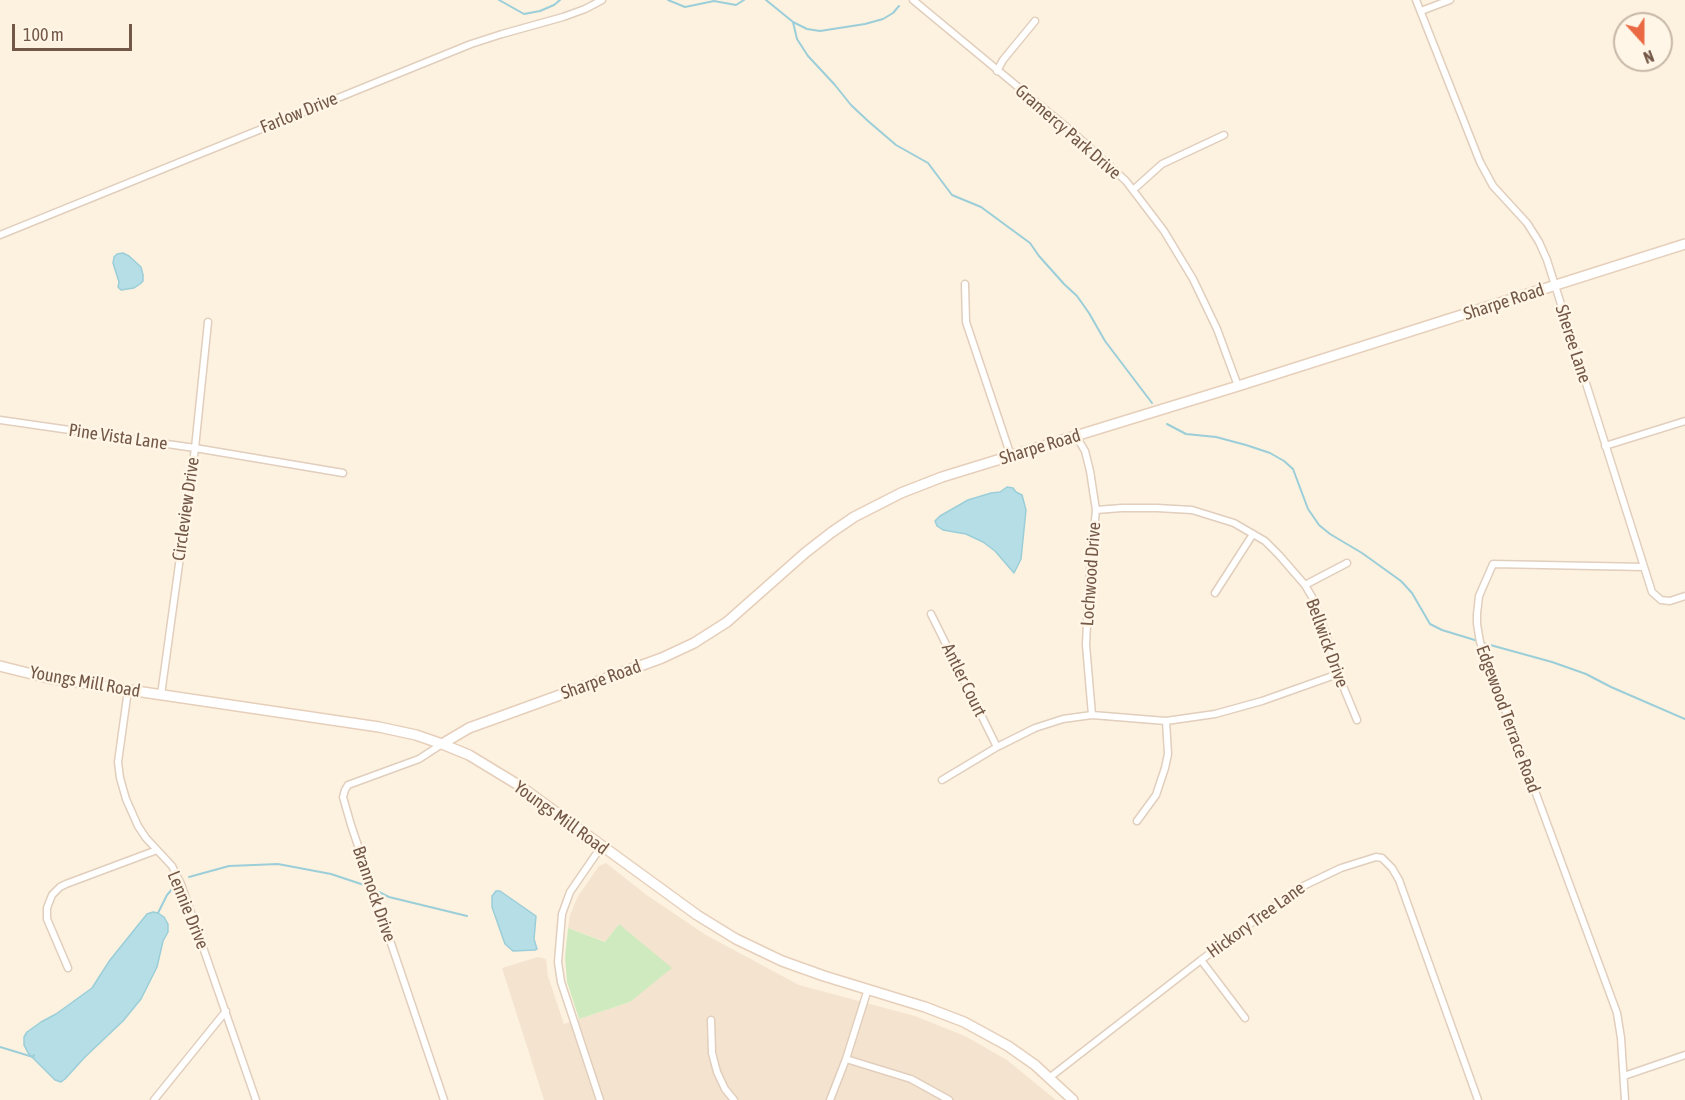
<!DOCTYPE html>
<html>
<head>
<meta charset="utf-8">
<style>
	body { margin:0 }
	#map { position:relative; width:1685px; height:1100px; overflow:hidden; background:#fdf2e0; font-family:"Asap Condensed",sans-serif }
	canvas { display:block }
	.north { position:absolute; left:1613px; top:12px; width:60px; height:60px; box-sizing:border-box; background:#fff6e7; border:2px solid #c7b7a7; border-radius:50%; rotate:159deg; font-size:16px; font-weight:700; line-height:24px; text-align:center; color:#745847 }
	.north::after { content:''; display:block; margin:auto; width:21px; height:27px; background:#ea6942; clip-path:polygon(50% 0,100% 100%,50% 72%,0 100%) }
	.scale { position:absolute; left:12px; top:24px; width:120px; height:27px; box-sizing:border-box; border:3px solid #745847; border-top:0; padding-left:8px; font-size:18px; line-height:21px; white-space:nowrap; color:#745847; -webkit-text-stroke:4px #fff6e7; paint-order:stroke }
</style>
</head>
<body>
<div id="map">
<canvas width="1685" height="1100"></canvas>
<div class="north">N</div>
<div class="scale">100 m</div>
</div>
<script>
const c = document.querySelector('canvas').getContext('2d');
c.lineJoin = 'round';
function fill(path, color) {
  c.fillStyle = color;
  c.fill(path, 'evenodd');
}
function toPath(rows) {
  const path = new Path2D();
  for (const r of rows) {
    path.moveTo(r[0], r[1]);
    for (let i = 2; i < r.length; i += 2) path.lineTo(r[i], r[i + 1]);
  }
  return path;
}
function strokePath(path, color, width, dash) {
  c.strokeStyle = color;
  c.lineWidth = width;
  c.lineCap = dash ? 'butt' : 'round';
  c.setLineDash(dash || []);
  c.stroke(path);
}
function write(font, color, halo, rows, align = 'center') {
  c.font = font + ' "Asap Condensed",sans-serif';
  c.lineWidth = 5;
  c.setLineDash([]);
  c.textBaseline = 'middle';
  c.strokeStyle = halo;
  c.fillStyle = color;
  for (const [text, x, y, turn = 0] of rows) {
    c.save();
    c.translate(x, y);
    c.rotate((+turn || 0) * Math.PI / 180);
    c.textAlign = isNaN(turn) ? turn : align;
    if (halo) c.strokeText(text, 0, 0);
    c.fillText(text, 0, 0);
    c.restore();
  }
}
fill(toPath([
	[606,863,648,896,706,935,799,985,915,1016,965,1036,1007,1060,1056,1100,544,1100,502,968,538,957,546,959,548,976,564,1024,630,1002,619,924,606,942,568,928,570,915,578,896,599,866]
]), '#f4e4cf');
fill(toPath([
	[619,924,672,968,630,1002,579,1019,567,982,565,957,568,928,605,942]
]), '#d0eabf');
const water = toPath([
	[123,253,129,256,141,267,143,275,143,281,140,284,134,288,121,290,118,287,119,282,113,263,114,257,117,254,123,253],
	[1007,487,1013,488,1016,492,1022,495,1026,510,1021,559,1014,573,995,551,983,542,966,534,943,530,937,526,935,521,940,516,968,500,991,493,1000,492,1007,487],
	[496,891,500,891,536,916,534,939,537,949,535,950,513,951,505,944,492,907,492,896,496,891],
	[153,912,158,913,164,917,168,924,168,932,163,941,157,967,141,999,123,1021,85,1057,65,1079,61,1082,55,1080,28,1053,24,1045,24,1037,27,1032,41,1022,56,1014,92,988,110,960,147,914,153,912]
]);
fill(water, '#b5dee6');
strokePath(water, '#9bced8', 1.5);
strokePath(toPath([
	[499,0,524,14,540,11,554,5,560,0],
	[668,0,685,7,714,1,736,5,744,0],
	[766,0,793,22,807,29,820,31,865,24,883,19,893,13,899,6],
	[793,22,797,39,808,56,835,85,851,105,868,121,896,145,928,163,952,195,981,207,1030,243,1039,256,1064,284,1077,296,1089,313,1105,341,1152,403],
	[1167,424,1186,434,1216,437,1246,445,1270,453,1284,461,1293,469,1308,509,1319,525,1330,534,1362,553,1401,581,1412,593,1430,624,1442,630,1478,641],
	[1483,643,1552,662,1586,674,1611,687,1685,719],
	[189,877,229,866,278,864,331,874,367,886],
	[379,892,389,897,467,916],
	[158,913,167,895,174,887],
	[0,1047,33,1057,34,1055]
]), '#9bced8', 2);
const street = toPath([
	[913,0,1076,135,1126,181,1164,231,1193,279,1217,329,1238,386],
	[1416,0,1480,162,1493,186,1527,223,1539,242,1547,260,1652,592,1661,600,1670,601,1685,596],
	[1421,11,1450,0],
	[997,71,1003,60,1035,21],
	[1133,190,1162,164,1224,135],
	[0,235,471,44,502,34,563,17,585,9,602,0],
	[965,284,966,322,1011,456],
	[0,420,195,448,343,473],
	[1076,436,1085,451,1090,471,1096,510,1089,581,1086,645,1092,715],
	[1605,446,1685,421],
	[1096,510,1122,508,1157,508,1192,510,1234,523,1265,541,1279,555,1305,585,1312,597,1327,637,1338,674,1357,720],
	[1305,585,1347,563],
	[1215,593,1253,534],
	[931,614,997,747],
	[128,690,118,762,120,778,126,799,138,826,146,838,172,866,181,884,256,1100],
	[161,695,195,448,208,322],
	[442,744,419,759,348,785,345,790,343,797,351,825,444,1100],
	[942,780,997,747,1035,728,1063,719,1092,715,1166,721,1215,714,1262,701,1338,674],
	[1137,821,1156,795,1165,768,1168,754,1166,721],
	[1201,960,1245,1018],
	[68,968,47,919,47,908,52,895,60,887,66,884,157,850],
	[711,1020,712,1053,717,1072,725,1089,734,1100],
	[846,1059,911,1079,949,1100],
	[1624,1076,1685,1055],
	[1049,1078,1201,960,1297,889,1341,868,1376,857,1382,858,1392,868,1399,880,1478,1100],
	[154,1100,226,1011],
	[600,1100,561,982,558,962,562,914,570,892,601,847],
	[830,1100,846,1059,868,989],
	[1625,1100,1621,1038,1617,1013,1480,642,1477,624,1477,614,1479,596,1493,564,1644,567]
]);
const secondary = toPath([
	[0,666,48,678,379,727,416,735,442,744,469,755,520,786,697,915,736,939,782,961,824,976,925,1007,964,1022,1008,1046,1035,1065,1073,1100],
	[442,744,469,728,662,658,694,643,727,622,805,553,832,532,854,517,901,493,942,477,1238,386,1685,244]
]);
strokePath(street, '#e1cebc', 9);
strokePath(secondary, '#e6cfba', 12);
strokePath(street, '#fff', 6);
strokePath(secondary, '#fff', 9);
write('18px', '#745847', '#fff6e7', [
	["Farlow Drive",299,113,-22],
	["Gramercy Park Drive",1068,132,41],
	["Sharpe Road",1504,302,-18],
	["Sheree Lane",1573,344,72],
	["Pine Vista Lane",118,437,8],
	["Sharpe Road",1040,447,-17],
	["Circleview Drive",186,509,-82],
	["Lochwood Drive",1091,574,-86],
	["Bellwick Drive",1327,643,70],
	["Sharpe Road",601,680,-20],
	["Antler Court",964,680,64],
	["Youngs Mill Road",85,682,10],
	["Edgewood Terrace Road",1508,719,70],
	["Youngs Mill Road",561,818,36],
	["Brannock Drive",374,894,71],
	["Lennie Drive",188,910,68],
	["Hickory Tree Lane",1256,920,-36]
]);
</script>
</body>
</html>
